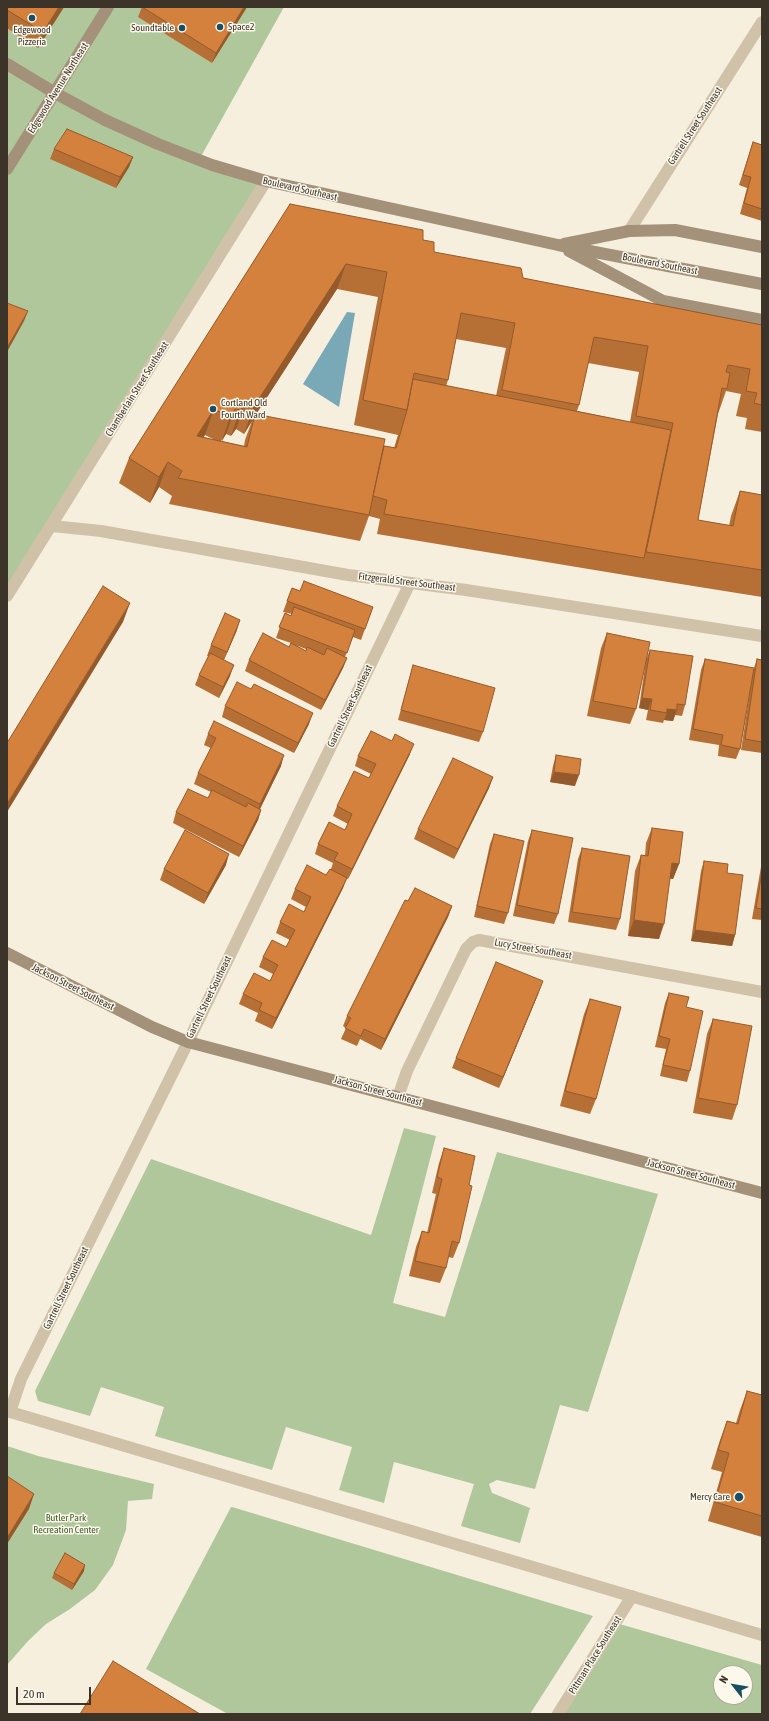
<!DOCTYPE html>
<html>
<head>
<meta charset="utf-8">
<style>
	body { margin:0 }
	#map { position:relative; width:769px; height:1721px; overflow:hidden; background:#f6efde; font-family:"Asap Condensed",sans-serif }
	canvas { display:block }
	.frame { position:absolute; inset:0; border:8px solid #3c3329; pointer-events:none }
	.north { position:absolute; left:713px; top:1665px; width:40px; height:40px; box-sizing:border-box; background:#fcf8ec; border:1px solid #afa99e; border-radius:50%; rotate:301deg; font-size:11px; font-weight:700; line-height:16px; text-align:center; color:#3c3329 }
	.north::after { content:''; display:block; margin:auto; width:14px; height:18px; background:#194f63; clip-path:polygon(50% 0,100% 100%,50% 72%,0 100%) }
	.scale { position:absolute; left:16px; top:1687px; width:75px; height:18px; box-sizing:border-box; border:2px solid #3c3329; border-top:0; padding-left:5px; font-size:12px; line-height:14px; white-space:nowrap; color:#3c3329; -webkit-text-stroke:3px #fcf8ec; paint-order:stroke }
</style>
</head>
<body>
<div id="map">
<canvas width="769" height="1721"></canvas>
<div class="frame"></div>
<div class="north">N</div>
<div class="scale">20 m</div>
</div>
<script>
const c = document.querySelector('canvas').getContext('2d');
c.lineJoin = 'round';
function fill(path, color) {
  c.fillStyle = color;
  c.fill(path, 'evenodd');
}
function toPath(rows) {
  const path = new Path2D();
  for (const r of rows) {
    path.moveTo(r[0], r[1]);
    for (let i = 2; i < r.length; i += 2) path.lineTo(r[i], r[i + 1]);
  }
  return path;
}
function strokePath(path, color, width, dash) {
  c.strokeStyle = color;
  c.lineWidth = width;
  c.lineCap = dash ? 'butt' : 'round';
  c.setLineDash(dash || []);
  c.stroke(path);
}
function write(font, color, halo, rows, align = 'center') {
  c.font = font + ' "Asap Condensed",sans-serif';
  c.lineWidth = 3;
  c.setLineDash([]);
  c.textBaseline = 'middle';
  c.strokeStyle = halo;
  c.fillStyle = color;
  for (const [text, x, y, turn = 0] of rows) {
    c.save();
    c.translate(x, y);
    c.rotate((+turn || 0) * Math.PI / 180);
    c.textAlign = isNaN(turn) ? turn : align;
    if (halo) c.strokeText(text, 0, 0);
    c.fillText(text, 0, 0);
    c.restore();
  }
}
fill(toPath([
	[7,7,284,7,199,160,266,181,7,592],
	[404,1128,436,1136,393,1303,445,1317,497,1152,658,1194,588,1412,560,1405,535,1489,497,1480,489,1484,492,1493,530,1508,520,1543,461,1526,474,1484,394,1462,384,1503,339,1490,352,1447,286,1427,272,1470,155,1436,164,1407,101,1387,90,1416,38,1401,35,1391,151,1159,371,1235],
	[7,1446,38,1456,154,1484,152,1499,128,1501,126,1530,113,1565,95,1590,70,1609,46,1624,28,1641,7,1665],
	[231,1507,232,1507,593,1616,530,1714,228,1714,146,1669],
	[616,1623,762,1665,762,1714,558,1714],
	[721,1673,745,1673,745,1697,721,1697]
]), '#b0c79c');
fill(toPath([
	[347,312,355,313,339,407,303,384]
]), '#79a8b7');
strokePath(toPath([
	[629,231,762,22],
	[52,526,101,531,348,575,466,590,762,636],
	[7,596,266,181],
	[398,1097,407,1071,466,949,473,942,479,940,762,992],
	[7,1411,762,1635],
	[10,1412,21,1379,188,1042,410,583],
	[558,1714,632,1596]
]), '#d0c2a8', 12);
strokePath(toPath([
	[7,64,55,93,105,120,158,144,212,165,266,181,558,245,762,284],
	[7,169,108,7],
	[564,244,629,231,675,230,762,247],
	[569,251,663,301,762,320],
	[7,953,152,1027,188,1042,762,1193]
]), '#a49179', 12);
fill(toPath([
	[7,7,64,7,38,48,7,28],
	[142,7,247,7,212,63,138,17],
	[753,142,762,145,762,221,740,214,747,188,739,185],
	[54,149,133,157,129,167,116,188,50,159],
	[290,204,423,240,434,252,523,278,762,325,762,432,745,429,747,418,736,416,741,394,726,391,718,414,698,520,729,526,731,516,740,491,762,495,762,597,637,577,377,534,380,519,369,516,360,541,169,504,172,496,159,487,150,503,119,483,129,458],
	[337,289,378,297,354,425,398,435,394,448,256,414],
	[456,339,506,348,496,396,446,386,448,380],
	[588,363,639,372,630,422,577,411,579,405],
	[252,421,245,440,244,446,221,441,226,434,231,436,236,429,244,434],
	[205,435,215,440,203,437],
	[292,588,300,591,373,607,361,640,353,637,345,657,347,658,343,668,321,710,245,671,249,660,289,647,291,643,276,638,285,613,291,616,292,614,283,612],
	[295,645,306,649,306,651],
	[237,630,224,660,230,676,219,698,195,685,199,675,209,656,207,656,211,645],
	[607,633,636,709,630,724,587,716,601,648],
	[650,650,685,705,682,716,675,715,673,721,664,720,663,723,646,720,648,710,639,708,646,660],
	[705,659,754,668,757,659,762,660,762,753,741,750,750,692,740,749,736,759,718,756,719,745,689,740,701,670],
	[413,665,483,732,479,742,398,720],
	[225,706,309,724,294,753,222,717],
	[208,734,281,766,260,809,261,810,258,820,239,857,173,823,176,812,208,798,211,792,194,784,198,773,211,748,204,745],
	[410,754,348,879,346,878,343,888,272,1029,255,1021,258,1013,239,1004,243,994,270,981,273,974,259,967,263,957,286,947,290,940,276,933,280,922,304,912,306,907,291,899,295,889,326,875,331,869,333,863,315,854,318,844,345,830,348,824,333,816,337,806,369,778,371,774,355,766,358,756],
	[556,755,575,786,550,782,553,766],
	[493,777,489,788,454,859,414,839,418,829],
	[652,828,679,864,673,879,670,878,659,939,628,936,635,871,641,855,645,856,646,843],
	[532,830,558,914,554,924,513,916,528,841],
	[494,834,508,913,504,924,474,917,490,844],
	[582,848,620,919,616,930,568,922,578,859],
	[704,861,727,873,735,935,732,946,691,941,701,871],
	[762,861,762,920,752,919],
	[226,865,204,904,160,880,164,869],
	[408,901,452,906,448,917,381,1050,360,1039,357,1046,341,1039,346,1028,343,1026,347,1016],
	[539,992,499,1088,452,1068,456,1058],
	[669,993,686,1007,690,1071,687,1082,660,1076,666,1049,655,1047,665,1003],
	[590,999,596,1099,590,1114,560,1106,584,1014],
	[713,1019,737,1105,732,1120,693,1113,707,1034],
	[444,1148,469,1185,459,1243,453,1258,448,1257,446,1268,440,1283,409,1276,416,1247,422,1231,427,1233,436,1194,432,1193,439,1163],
	[747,1391,762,1395,762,1537,708,1521,722,1472,711,1469,720,1440,727,1421,736,1423,740,1410],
	[84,1571,72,1590,52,1578,54,1573]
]), '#b66f35');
fill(toPath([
	[59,7,64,7,38,48,43,32],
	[244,7,247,7,212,63,216,53],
	[133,157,129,167,116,188,120,177],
	[346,264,337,289,253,419,255,414,252,421,244,434,253,408],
	[28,311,24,321,7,352,7,348],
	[245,404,236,429,231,436,240,410],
	[214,409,205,435,188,461,197,436],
	[235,409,226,434,221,443,230,417],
	[168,462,159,487,150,503,159,477],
	[130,603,123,622,7,812,7,804],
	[240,620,237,630,223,662,227,652],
	[347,658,343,668,321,710,325,700],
	[234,665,230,676,219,698,223,687],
	[642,698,652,699,648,710,639,708],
	[667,709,677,710,673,721,664,720,667,713],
	[313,713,309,724,294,753,298,743],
	[414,744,410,754,348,879,352,869],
	[284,755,281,766,257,815,260,804],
	[554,772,579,775,575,786,550,782],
	[493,777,489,788,454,859,458,849],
	[261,810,258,820,239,857,243,846],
	[229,854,226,865,204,904,208,893],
	[672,863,679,864,673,879,666,878],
	[347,878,343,888,272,1029,276,1018],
	[452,906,448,917,381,1050,385,1039],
	[634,920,664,924,659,939,628,936],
	[695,930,735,935,732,946,691,941],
	[543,981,539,992,499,1088,503,1077],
	[34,1494,29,1509,7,1544,7,1538],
	[85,1565,84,1571,72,1590,74,1584]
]), '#945a2b');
const building = toPath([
	[7,7,59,7,43,32,7,10,7,7],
	[142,7,244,7,216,53,142,7],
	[67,129,133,157,120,177,54,149,67,129],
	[753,142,762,145,762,209,744,203,751,177,743,175,753,142],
	[290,204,423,230,423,240,434,242,434,252,521,268,523,278,762,325,762,405,754,403,757,393,746,391,750,369,728,365,726,372,730,373,727,389,722,388,698,520,733,526,740,491,762,495,762,570,646,552,673,423,636,416,648,346,594,337,579,405,502,390,515,323,461,313,448,380,414,373,407,410,363,400,387,272,346,264,253,408,245,404,240,410,235,409,230,417,214,409,197,436,247,447,255,414,385,439,369,515,178,478,182,471,168,462,159,477,129,458,290,204],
	[7,303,28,311,7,348,8,345,7,345,7,303],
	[413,379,671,430,644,558,384,514,387,500,373,496,384,446,396,448,407,410,413,379],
	[304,581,373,607,365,629,287,601,292,588,300,591,304,581],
	[103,586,130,603,7,804,7,743,103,586],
	[294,607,355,630,347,653,279,627,285,613,291,616,294,607],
	[225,613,240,620,227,652,211,645,225,613],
	[263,633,289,647,291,643,306,651,307,647,324,655,327,648,347,658,325,700,249,660,263,633],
	[607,633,650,642,636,709,593,701,607,633],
	[650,650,693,656,685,705,677,704,677,710,667,709,667,713,650,710,652,699,642,698,650,650],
	[210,653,234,665,223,687,199,675,210,653],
	[705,659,754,668,740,749,721,745,723,735,693,729,705,659],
	[757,659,762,660,762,742,745,739,757,659],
	[413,665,495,688,483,732,401,710,413,665],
	[237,682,251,689,254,684,313,713,298,743,225,706,237,682],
	[214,721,284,755,260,804,198,773,216,738,208,734,214,721],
	[371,731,392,741,395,734,414,744,352,869,334,860,338,853,318,844,329,822,345,830,352,814,337,806,354,771,369,778,376,764,358,756,371,731],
	[556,755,581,759,579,775,554,772,556,755],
	[453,758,493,777,458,849,418,829,453,758],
	[188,789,208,798,212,790,246,807,248,803,261,810,243,846,176,812,188,789],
	[652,828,683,832,679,864,672,863,664,924,634,920,641,855,648,856,652,828],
	[185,830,229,854,208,893,164,869,185,830],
	[532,830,573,838,558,914,517,905,532,830],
	[494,834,524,841,508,913,477,906,494,834],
	[582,848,630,856,620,919,572,912,582,848],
	[704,861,728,864,727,873,743,875,735,935,695,930,704,861],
	[307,865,326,875,330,869,347,878,276,1018,259,1010,262,1003,243,994,254,973,270,981,278,965,263,957,272,940,286,947,295,930,280,922,289,904,304,912,311,897,295,889,307,865],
	[762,872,762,909,756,908,762,872],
	[415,888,452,906,385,1039,364,1029,361,1036,345,1028,351,1018,347,1016,405,900,408,901,415,888],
	[496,962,543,981,503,1077,456,1058,496,962],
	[669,993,689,997,686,1007,703,1011,690,1071,663,1065,670,1039,659,1036,669,993],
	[590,999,621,1007,596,1099,565,1091,590,999],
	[713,1019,752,1026,737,1105,698,1098,713,1019],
	[444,1148,475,1156,469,1185,472,1186,459,1243,452,1241,446,1268,415,1261,422,1231,429,1233,442,1179,437,1177,444,1148],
	[747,1391,762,1395,762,1516,715,1502,729,1453,718,1450,727,1421,738,1424,747,1391],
	[7,1476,34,1494,7,1538,7,1476],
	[65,1553,85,1565,74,1584,54,1573,65,1553],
	[113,1661,200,1714,80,1714,113,1661]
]);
fill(building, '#d4813e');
strokePath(building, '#945a2b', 1);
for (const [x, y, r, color] of [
	[32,18,4,"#194f63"],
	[220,27,4,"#194f63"],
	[182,28,4,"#194f63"],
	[213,409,4,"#194f63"],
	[739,1497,5,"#194f63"]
]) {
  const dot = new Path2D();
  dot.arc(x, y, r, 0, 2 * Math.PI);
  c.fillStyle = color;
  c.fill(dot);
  strokePath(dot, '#fcf8ec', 1.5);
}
write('10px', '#3c3329', '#fcf8ec', [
	["Space2",228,27],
	["Soundtable",174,28,"right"],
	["Edgewood",32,30,"center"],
	["Pizzeria",32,42,"center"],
	["Cortland Old",221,403],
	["Fourth Ward",221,415],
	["Mercy Care",730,1497,"right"]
], 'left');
write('10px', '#3c3329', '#fcf8ec', [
	["Edgewood Avenue Northeast",58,88,-58],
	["Gartrell Street Southeast",695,126,-57],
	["Boulevard Southeast",300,189,13],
	["Boulevard Southeast",660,264,11],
	["Chamberlain Street Southeast",137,389,-58],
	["Fitzgerald Street Southeast",407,582,7],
	["Gartrell Street Southeast",350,706,-64],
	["Lucy Street Southeast",533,949,10],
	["Jackson Street Southeast",73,987,27],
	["Gartrell Street Southeast",209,997,-64],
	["Jackson Street Southeast",378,1091,15],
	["Jackson Street Southeast",691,1174,15],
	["Gartrell Street Southeast",66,1288,-64],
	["Pittman Place Southeast",595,1655,-58]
]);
write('10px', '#405e29', '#fcf8ec', [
	["Butler Park",66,1518],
	["Recreation Center",66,1530]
]);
</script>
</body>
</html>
